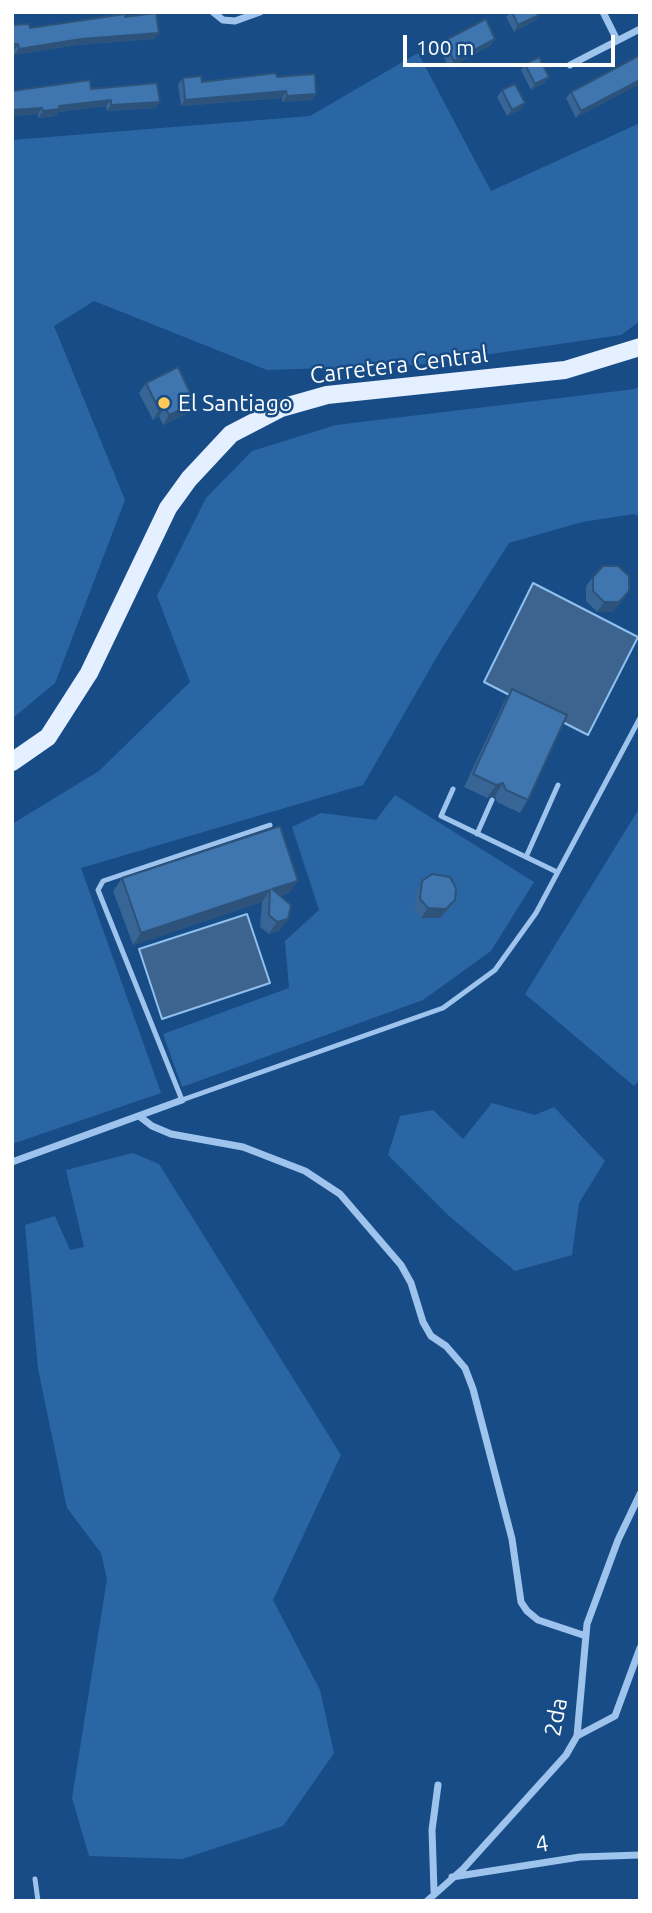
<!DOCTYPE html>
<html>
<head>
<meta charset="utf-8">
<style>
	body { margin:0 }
	#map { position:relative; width:652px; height:1913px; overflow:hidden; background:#184c86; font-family:Ubuntu,sans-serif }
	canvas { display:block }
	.frame { position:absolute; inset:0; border:14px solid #fff; pointer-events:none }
	.scale { position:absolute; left:403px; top:35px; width:212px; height:32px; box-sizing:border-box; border:4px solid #fff; border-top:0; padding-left:9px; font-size:21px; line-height:24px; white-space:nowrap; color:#fff; -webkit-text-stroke:5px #184c86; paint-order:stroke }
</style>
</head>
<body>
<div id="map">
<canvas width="652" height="1913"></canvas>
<div class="frame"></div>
<div class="scale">100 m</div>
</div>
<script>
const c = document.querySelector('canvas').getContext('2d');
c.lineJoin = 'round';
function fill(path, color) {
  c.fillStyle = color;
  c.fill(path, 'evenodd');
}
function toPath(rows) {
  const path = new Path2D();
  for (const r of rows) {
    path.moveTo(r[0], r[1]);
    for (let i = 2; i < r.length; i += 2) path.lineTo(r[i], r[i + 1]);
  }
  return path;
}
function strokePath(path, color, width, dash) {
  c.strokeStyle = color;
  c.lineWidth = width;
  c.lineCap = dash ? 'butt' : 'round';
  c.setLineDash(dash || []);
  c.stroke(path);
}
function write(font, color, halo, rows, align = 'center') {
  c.font = font + ' Ubuntu,sans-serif';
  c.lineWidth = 5;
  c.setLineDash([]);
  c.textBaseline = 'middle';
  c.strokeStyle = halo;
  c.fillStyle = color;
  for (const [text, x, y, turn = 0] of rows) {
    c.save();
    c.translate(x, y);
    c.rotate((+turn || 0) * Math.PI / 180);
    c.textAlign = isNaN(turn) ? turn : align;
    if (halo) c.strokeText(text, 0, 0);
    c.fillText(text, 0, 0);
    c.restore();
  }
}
fill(toPath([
	[418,53,491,191,640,123,640,321,621,335,416,365,267,370,94,301,54,326,125,500,55,683,12,719,12,140,310,116],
	[640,385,640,517,634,514,582,522,509,543,442,648,363,785,81,868,161,1093,12,1144,12,824,99,771,190,682,157,596,206,498,252,451,336,425,635,389],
	[395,795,534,882,491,951,423,1000,182,1087,163,1034,289,988,285,941,319,910,292,827,321,813,376,820],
	[640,807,640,1080,634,1086,525,994],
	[492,1103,535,1115,554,1107,605,1161,579,1203,572,1255,515,1271,449,1216,388,1155,400,1116,433,1110,463,1139],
	[133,1153,159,1164,341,1455,273,1600,320,1690,334,1753,283,1826,182,1859,89,1856,72,1798,107,1579,101,1553,67,1508,38,1369,25,1225,55,1216,70,1250,84,1247,66,1170]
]), '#2b66a4');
const water = toPath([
	[533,583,638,637,588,735,484,682,533,583],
	[247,914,270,983,162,1019,139,949,247,914]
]);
fill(water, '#3d648e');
strokePath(water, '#90c0ef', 2);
strokePath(toPath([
	[453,789,441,816,557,872],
	[270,825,103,881,98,890,182,1100,443,1008,495,970,536,913,640,718],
	[477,834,492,800],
	[526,857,558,785],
	[35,1879,38,1901]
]), '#9ec4ed', 5);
strokePath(toPath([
	[213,12,223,20,235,21,260,12],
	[603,12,617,40],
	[570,65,640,29],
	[139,1116,152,1126,171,1134,243,1147,305,1171,340,1194,401,1265,411,1283,423,1322,431,1336,446,1346,465,1368,473,1389,512,1539,521,1602,527,1611,538,1620,586,1636],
	[12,1162,182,1100],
	[577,1736,615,1716,640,1648],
	[452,1877,580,1857,640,1855],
	[434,1891,432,1830,438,1785],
	[427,1901,463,1869,566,1755,577,1736,587,1624,618,1540,640,1494]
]), '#9ec4ed', 7);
strokePath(toPath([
	[12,762,48,737,89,673,168,508,189,479,231,434,281,408,327,395,565,370,640,347]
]), '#e4efff', 18);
fill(toPath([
	[510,12,538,12,539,15,534,21,514,32,506,17],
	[125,17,159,33,154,39,77,45,14,55,14,50,12,50,30,28],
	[444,41,491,45,449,68,439,47],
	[640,55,576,118,566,98,571,92],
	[525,64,549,77,544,83,531,90,521,70],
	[277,77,316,94,312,100,282,102,282,98,181,106,178,84,183,78,202,82],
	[91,89,160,102,155,108,107,111,106,106,58,112,55,116,38,118,38,114,12,116],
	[502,90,521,109,507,116,497,97],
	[146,383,188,413,163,425,159,416,153,420,139,393],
	[593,577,622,601,612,612,597,612,586,601,586,586],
	[512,689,528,800,520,813,497,802,495,796,487,798,464,787,504,702],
	[122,878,298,881,289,893,280,896,288,919,279,931,269,934,260,927,262,902,133,945,113,891],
	[422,881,455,900,448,909,440,918,421,918,414,908,416,891]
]), '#376596');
fill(toPath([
	[539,15,534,21,514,32,518,25],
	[159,33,154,39,77,45,14,55,19,49,81,39],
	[495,39,491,45,449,68,454,61],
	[12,44,18,44,14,50,12,50],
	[549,77,544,83,531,90,535,84],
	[640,80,640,84,576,118,581,111],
	[286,91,282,98,181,106,185,100],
	[316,94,312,100,282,102,287,96],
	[111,100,106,106,58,112,55,116,38,118,43,111,59,106],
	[160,102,155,108,107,111,111,105],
	[525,103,521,109,507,116,512,110],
	[42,108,38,114,12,116,12,110],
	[195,403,188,413,163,425,169,415],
	[165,407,159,416,153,420,159,410],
	[629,591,622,601,612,612,597,612,604,602],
	[503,783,495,796,487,798,496,785],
	[298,881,289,893,270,900,272,889],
	[270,890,262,902,133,945,141,933],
	[455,900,448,909,440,918,421,918,428,908],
	[288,919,279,931,269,934,277,922]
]), '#2d537a');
const building = toPath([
	[512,12,538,12,539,15,518,25,512,12],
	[156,13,159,33,81,39,19,49,18,44,12,44,12,25,29,24,30,28,125,14,125,17,156,13],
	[486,19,495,39,454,61,444,41,486,19],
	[640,55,640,80,581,111,571,92,640,55],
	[539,57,549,77,535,84,525,64,539,57],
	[276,73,277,77,315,74,316,94,287,96,286,91,185,100,183,78,201,76,202,82,276,73],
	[90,80,91,89,157,83,160,102,111,105,111,100,59,106,60,109,43,111,42,108,12,110,12,91,90,80],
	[515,84,525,103,512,110,502,90,515,84],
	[178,367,195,403,169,415,165,407,159,410,146,383,178,367],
	[603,566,618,566,629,576,629,591,619,602,604,602,593,591,593,577,603,566],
	[512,689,567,715,528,800,506,790,503,783,496,785,473,774,512,689],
	[280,826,298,881,272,889,291,905,288,919,277,922,269,915,270,890,141,933,122,878,280,826],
	[432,874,450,877,456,888,455,900,446,909,428,908,420,899,422,881,432,874]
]);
fill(building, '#4076af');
strokePath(building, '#2d537a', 2);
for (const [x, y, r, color] of [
	[164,403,7,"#ffca5a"]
]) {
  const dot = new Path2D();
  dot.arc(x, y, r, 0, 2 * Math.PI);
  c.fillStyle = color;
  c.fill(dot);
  strokePath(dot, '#184c86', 2.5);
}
write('23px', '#fff', '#184c86', [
	["Carretera Central",399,365,-7],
	["2da",556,1717,-79],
	["4",542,1844,-9]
]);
write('23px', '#fff', '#184c86', [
	["El Santiago",178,403]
], 'left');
</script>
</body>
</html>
